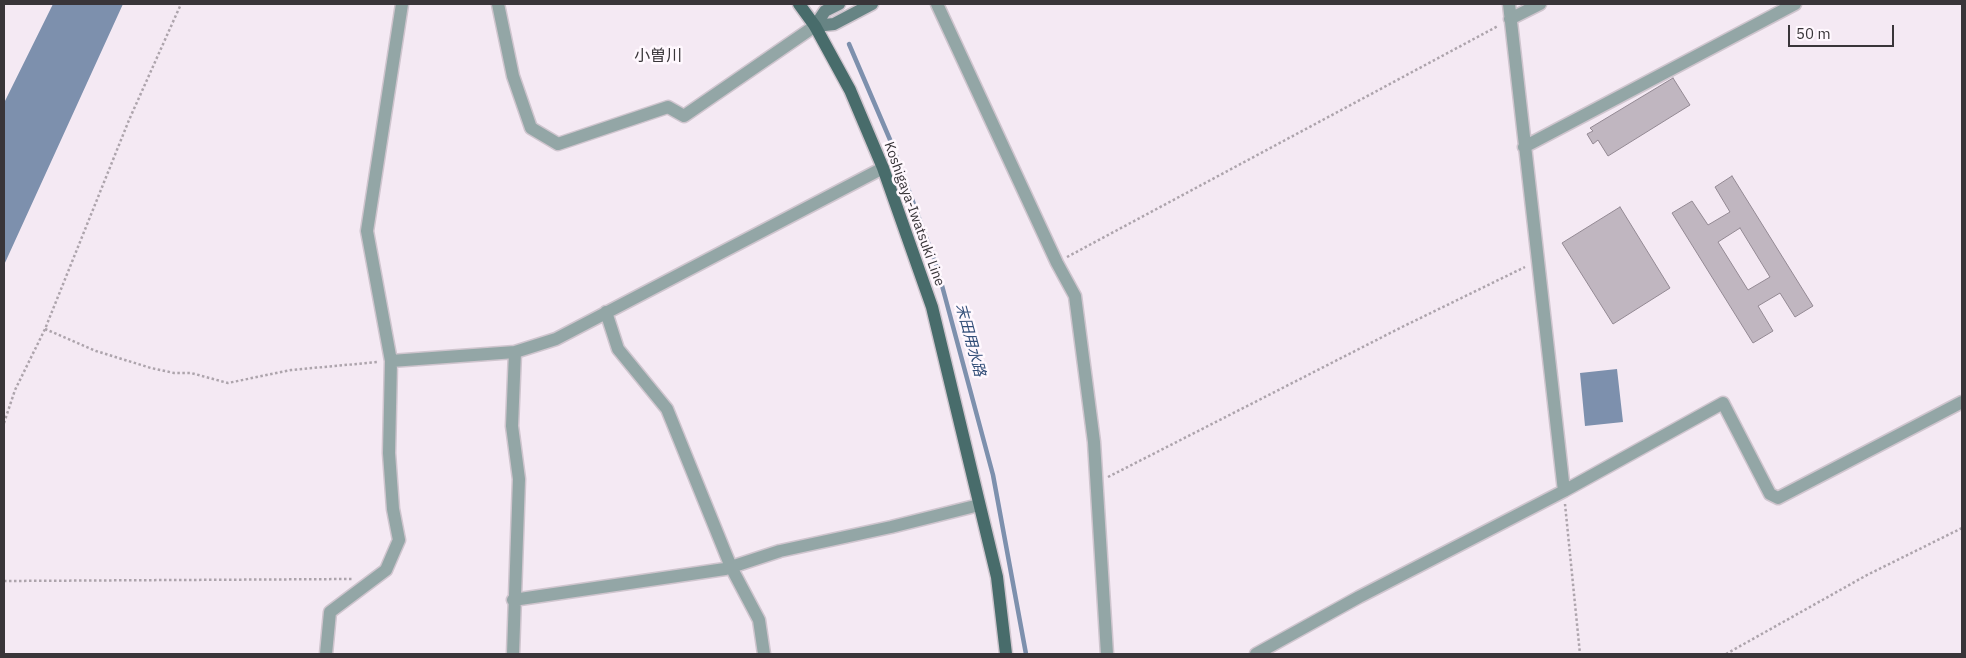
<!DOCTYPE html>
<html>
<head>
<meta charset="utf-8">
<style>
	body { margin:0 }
	#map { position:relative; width:1966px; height:658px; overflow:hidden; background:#f4e9f3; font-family:"IBM Plex Sans",sans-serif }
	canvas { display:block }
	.frame { position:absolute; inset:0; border:5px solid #393539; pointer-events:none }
	.scale { position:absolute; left:1788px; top:25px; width:106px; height:22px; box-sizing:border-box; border:2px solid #393539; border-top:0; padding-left:6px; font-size:15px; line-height:18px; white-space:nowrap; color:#393539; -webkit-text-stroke:4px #fff8fe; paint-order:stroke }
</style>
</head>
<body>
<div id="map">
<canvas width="1966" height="658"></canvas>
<div class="frame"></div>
<div class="scale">50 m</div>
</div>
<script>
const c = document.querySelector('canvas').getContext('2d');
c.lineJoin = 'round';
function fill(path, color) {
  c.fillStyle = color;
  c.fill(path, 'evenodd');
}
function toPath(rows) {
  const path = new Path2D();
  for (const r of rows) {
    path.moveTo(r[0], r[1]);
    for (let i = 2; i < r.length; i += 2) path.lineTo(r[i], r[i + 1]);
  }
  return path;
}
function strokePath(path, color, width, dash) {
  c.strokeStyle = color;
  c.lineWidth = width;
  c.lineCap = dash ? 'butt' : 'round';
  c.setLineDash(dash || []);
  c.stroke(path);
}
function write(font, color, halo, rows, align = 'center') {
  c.font = font + ' "IBM Plex Sans","Noto Sans JP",sans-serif';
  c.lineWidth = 5;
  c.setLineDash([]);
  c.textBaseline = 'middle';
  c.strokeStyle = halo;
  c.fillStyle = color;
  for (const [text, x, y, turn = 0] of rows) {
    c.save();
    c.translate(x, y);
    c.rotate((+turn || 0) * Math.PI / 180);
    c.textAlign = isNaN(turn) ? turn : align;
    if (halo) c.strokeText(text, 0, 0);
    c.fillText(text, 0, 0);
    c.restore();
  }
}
fill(toPath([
	[53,4,123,4,4,265,4,103],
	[1617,369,1623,422,1585,426,1580,373]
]), '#7d90ad');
strokePath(toPath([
	[849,44,891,142,937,267,993,475,1026,654]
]), '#7d90ad', 4.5);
const building = toPath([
	[1673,78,1690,105,1608,156,1598,140,1593,144,1587,134,1593,131,1590,128,1673,78],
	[1732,176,1813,306,1795,317,1780,293,1758,306,1773,331,1753,343,1672,213,1692,201,1708,225,1730,212,1715,187,1732,176],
	[1740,228,1770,277,1748,290,1718,242,1740,228],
	[1620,207,1670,288,1613,324,1562,243,1620,207]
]);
fill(building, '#c0b6c0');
strokePath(building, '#938993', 1);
const street = toPath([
	[498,4,513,76,531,128,558,144,668,107,684,116,815,26],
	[937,4,1057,263,1075,296,1094,442,1107,654],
	[1509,4,1564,491],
	[1510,19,1540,4],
	[1524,147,1795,4],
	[606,312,618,349,667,409,731,567,759,620,764,654],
	[391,361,515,352,556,339,883,168],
	[513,600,725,569,780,551,891,527,979,505],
	[326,654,330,612,386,570,399,540,393,509,389,453,391,361,367,231,402,4],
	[513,654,519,479,512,426,515,352],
	[1256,654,1359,597,1564,491,1723,403,1770,494,1778,498,1962,402]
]);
const secondary = toPath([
	[815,26,834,24,872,4],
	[815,26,825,11,839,4]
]);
const primary = toPath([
	[799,4,815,26,850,90,883,168,932,307,997,577,1006,654]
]);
strokePath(street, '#cfc5ce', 15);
strokePath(secondary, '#cfc5ce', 15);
strokePath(primary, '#cfc5ce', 15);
strokePath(toPath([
	[1067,257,1498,26],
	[45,329,96,351,151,368,174,373,191,373,228,383,291,370,378,362],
	[4,423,15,390,45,329,129,120,181,4],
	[1108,477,1402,327,1525,267],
	[1565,504,1580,654],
	[4,581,352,579],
	[1726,654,1867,575,1962,528]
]), '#ada4ac', 2.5, [2.5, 2.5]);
strokePath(street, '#93a6a6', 12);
strokePath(secondary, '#678484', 12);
strokePath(primary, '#486c6b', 12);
write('14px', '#393539', '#fff8fe', [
	["Koshigaya-Iwatsuki Line",914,214,70]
]);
write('italic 15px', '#324e78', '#fff8fe', [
	["末田用水路",970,340,75]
]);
write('16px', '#393539', '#fff8fe', [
	["小曽川",658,56]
]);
</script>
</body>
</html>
